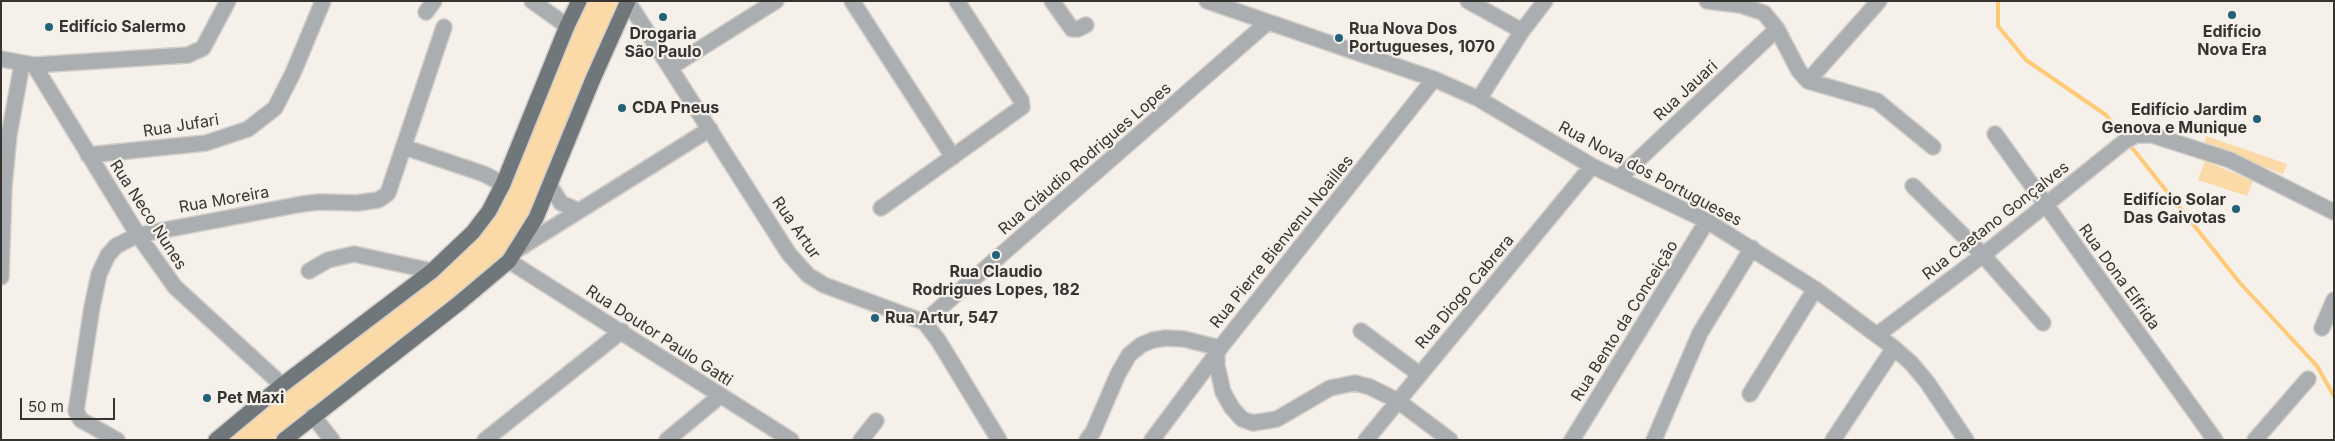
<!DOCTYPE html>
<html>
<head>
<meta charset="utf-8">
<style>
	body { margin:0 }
	#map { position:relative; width:2335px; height:441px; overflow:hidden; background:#f5f0e9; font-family:Inter,sans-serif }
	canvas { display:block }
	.frame { position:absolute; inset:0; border:2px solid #363431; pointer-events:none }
	.scale { position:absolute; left:20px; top:398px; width:95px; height:22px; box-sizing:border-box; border:2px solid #363431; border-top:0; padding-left:6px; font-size:15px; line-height:18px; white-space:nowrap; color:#363431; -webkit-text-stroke:4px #f5f0e9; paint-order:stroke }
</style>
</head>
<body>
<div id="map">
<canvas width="2335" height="441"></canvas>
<div class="frame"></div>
<div class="scale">50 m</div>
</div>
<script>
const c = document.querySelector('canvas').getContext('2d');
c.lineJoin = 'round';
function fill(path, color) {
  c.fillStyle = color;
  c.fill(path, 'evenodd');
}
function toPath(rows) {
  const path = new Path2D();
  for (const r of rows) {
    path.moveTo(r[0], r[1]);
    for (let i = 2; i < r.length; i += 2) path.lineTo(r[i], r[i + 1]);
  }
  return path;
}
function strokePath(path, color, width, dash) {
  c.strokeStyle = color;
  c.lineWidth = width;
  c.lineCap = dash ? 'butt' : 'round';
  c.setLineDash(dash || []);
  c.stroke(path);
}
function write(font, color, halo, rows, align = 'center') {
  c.font = font + ' Inter,sans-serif';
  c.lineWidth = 4.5;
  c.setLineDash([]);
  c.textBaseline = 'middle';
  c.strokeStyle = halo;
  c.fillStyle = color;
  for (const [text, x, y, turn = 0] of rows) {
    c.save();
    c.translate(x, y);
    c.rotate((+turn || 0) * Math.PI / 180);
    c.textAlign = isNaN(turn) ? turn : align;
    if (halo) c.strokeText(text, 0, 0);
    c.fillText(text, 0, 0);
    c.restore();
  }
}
fill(toPath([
	[586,1,619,1,531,215,503,259,450,303,274,440,226,440,286,390,433,279,477,239,505,199,532,126],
	[2206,136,2287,164,2283,174,2204,144],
	[2205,161,2253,181,2247,196,2198,180]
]), '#fcdaa7');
strokePath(toPath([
	[1998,1,1998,26,2026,60,2106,115,2123,137],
	[2129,144,2240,283,2317,366,2334,396]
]), '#ffca76', 4);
const minor = toPath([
	[532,1,567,26],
	[852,1,953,157],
	[1052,1,1072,29,1078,29,1086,25],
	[1207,1,1434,79,1479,99,1592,166,1707,221,1815,289,1894,348,1911,363,1927,382,1966,440],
	[1468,1,1522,31],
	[1707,1,1740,5,1764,13,1777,29,1799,71,1808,81,1877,101,1933,147],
	[628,2,789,254,808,275,824,285,924,322,938,340,999,440],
	[426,12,434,1],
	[1,59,34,65,188,55,203,48,228,1],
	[34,65,138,235,175,287,282,385],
	[671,67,776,1],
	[1434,79,1220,348,1217,353,1217,366,1223,392,1232,408,1242,419,1253,423,1277,419,1330,388,1355,383,1370,387,1398,401,1450,440],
	[1808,81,1879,1],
	[1479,99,1522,31,1545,1],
	[1995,134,2215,440],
	[404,147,484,174,503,184],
	[88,155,206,143,248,129,275,108,293,73,323,1],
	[1619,178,1777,29],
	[550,186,561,203,579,211],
	[1913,186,1983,255,2043,323],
	[881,208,1022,107,1021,100,957,1],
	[515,251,710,129],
	[509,261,791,440],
	[309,271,328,260,354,254,432,271],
	[1,277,4,186,9,135,22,64],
	[924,322,1268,22],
	[2322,328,2334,300],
	[1361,331,1419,374],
	[1877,335,1983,255,2125,141,2136,135,2152,135,2230,160,2334,212],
	[1750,394,1815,289],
	[313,416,332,440],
	[117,440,81,420,76,411,92,307,99,274,108,255,116,246,138,235,302,204,320,202,357,203,378,200,383,197,388,193,444,27],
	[485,440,622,331],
	[667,440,720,396],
	[861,440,876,421],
	[1087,440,1093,432,1118,374,1129,355,1141,345,1153,340,1166,338,1184,339,1220,348],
	[1152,440,1217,353],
	[1366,440,1592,166],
	[1572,440,1707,221],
	[1654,440,1700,333,1752,248],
	[1833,440,1894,348],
	[2255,440,2308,379]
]);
const major = toPath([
	[216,440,282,385,432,271,473,232,489,211,503,184,567,26,579,1],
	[284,440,458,304,509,261,536,218,593,79,628,1]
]);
strokePath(minor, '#d3cec8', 18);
strokePath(major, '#d3cec8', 18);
strokePath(minor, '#abaeb0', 15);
strokePath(major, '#70777a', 15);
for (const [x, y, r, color] of [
	[2232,15,5,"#226177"],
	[663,17,5,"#226177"],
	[49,27,5,"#226177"],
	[1339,38,5,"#226177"],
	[622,108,5,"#226177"],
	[2257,119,5,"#226177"],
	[2236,209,5,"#226177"],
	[996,255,5,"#226177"],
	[875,318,5,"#226177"],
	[207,398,5,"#226177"]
]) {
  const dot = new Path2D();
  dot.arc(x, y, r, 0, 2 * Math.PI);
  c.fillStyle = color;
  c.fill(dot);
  strokePath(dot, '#f5f0e9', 2);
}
write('bold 16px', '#363431', '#f5f0e9', [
	["Edifício Salermo",59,27],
	["Rua Nova Dos",1349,29],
	["Portugueses, 1070",1349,47],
	["Edifício",2232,32,"center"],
	["Nova Era",2232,50,"center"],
	["Drogaria",663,34,"center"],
	["São Paulo",663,52,"center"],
	["CDA Pneus",632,108],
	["Edifício Jardim",2247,110,"right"],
	["Genova e Munique",2247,128,"right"],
	["Edifício Solar",2226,200,"right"],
	["Das Gaivotas",2226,218,"right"],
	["Rua Claudio",996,272,"center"],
	["Rodrigues Lopes, 182",996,290,"center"],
	["Rua Artur, 547",885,318],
	["Pet Maxi",217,398]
], 'left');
write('16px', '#363431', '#f5f0e9', [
	["Rua Jauari",1686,91,-43],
	["Rua Jufari",181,126,-9],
	["Rua Cláudio Rodrigues Lopes",1085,159,-41],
	["Rua Nova dos Portugueses",1650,174,28],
	["Rua Moreira",224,200,-10],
	["Rua Neco Nunes",148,215,57],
	["Rua Caetano Gonçalves",1996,221,-38],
	["Rua Artur",796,228,55],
	["Rua Pierre Bienvenu Noailles",1282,242,-51],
	["Rua Dona Elfrida",2119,277,54],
	["Rua Diogo Cabrera",1465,292,-50],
	["Rua Bento da Conceição",1625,321,-58],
	["Rua Doutor Paulo Gatti",659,336,33]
]);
</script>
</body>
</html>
